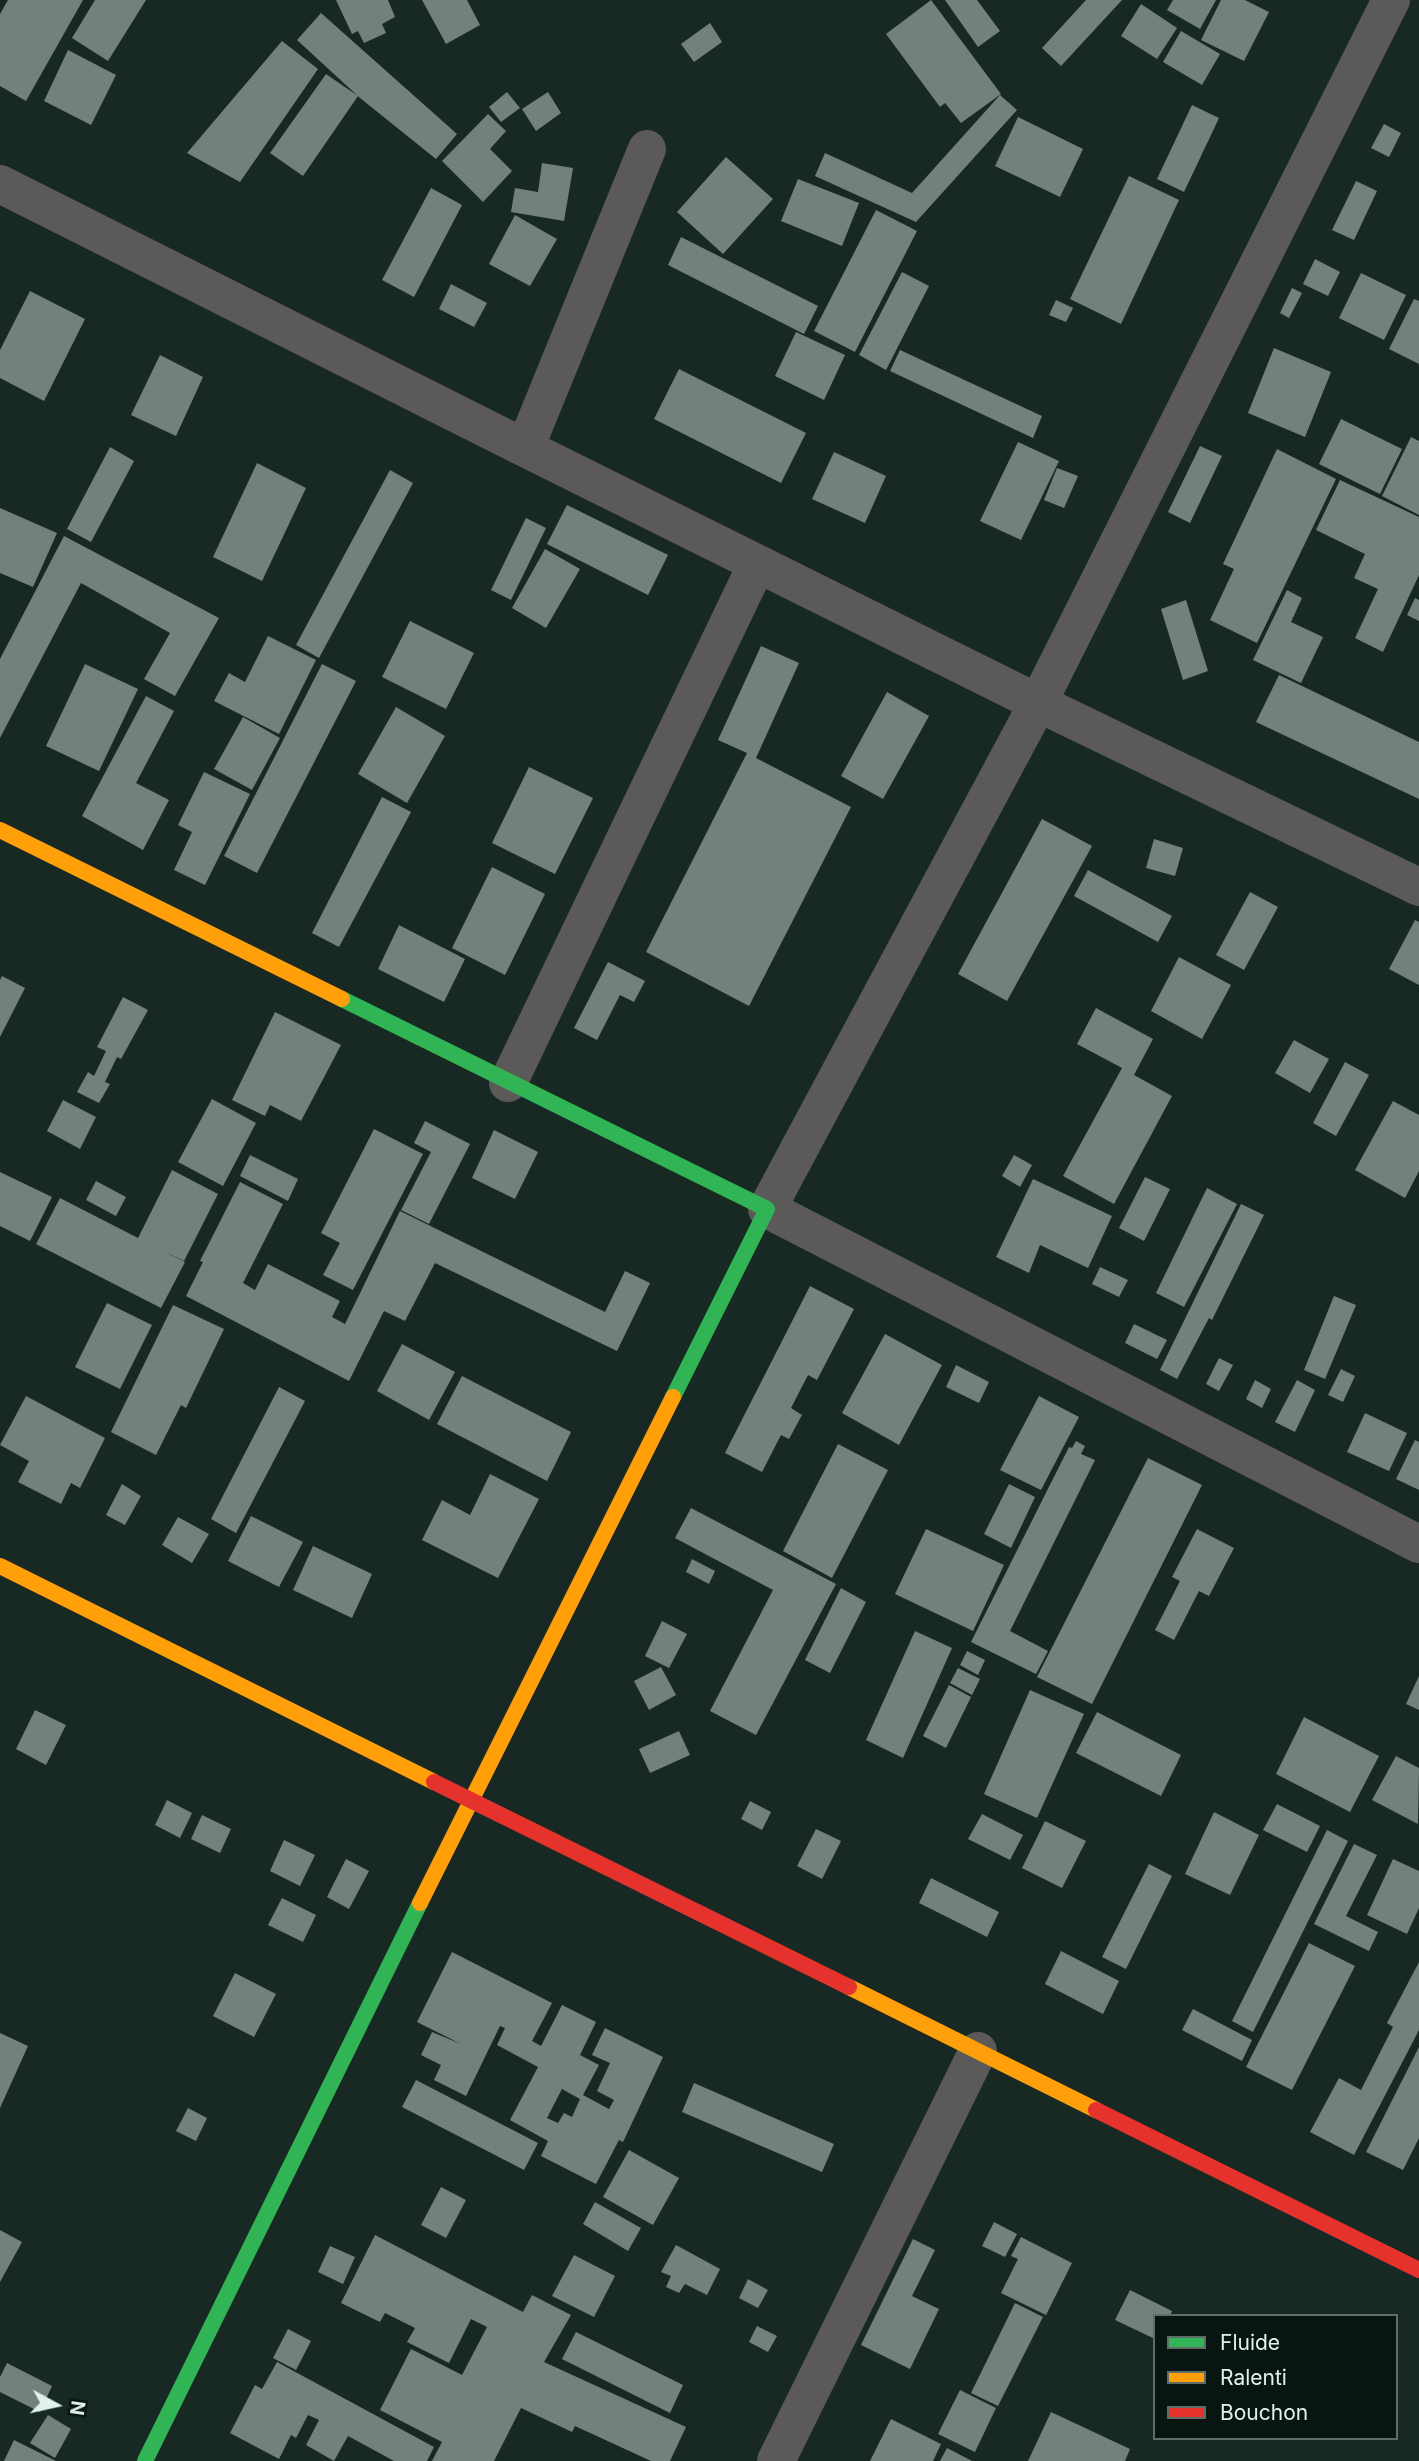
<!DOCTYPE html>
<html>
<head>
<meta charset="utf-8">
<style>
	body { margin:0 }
	#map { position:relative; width:1419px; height:2461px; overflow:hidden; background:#182923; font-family:Inter,sans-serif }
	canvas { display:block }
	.legend { position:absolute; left:1153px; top:2314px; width:245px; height:126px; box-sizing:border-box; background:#081510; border:2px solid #5f6d68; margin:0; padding:9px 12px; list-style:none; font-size:21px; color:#e1f2eb }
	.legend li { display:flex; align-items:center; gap:14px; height:35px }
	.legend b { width:35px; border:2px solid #5f6d68 }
	.north { position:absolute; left:21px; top:2370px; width:70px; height:70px; -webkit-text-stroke:5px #081510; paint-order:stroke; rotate:98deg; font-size:19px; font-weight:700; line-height:28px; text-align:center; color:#e1f2eb }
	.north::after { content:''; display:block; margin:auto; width:24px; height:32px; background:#e1f2eb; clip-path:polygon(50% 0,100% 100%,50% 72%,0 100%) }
</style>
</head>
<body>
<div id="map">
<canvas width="1419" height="2461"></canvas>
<ul class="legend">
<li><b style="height:9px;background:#30b455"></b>Fluide</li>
<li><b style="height:9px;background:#ff9f0a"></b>Ralenti</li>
<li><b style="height:9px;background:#e5322d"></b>Bouchon</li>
</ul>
<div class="north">N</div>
</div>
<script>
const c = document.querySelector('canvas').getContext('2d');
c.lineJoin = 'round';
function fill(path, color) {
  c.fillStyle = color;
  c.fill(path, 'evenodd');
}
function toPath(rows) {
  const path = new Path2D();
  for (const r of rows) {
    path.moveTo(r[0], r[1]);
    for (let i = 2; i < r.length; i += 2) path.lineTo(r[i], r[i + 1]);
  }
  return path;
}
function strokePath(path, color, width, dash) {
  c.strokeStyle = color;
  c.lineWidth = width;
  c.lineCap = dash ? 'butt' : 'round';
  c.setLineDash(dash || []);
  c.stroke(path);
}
fill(toPath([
	[8,0,83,0,26,101,0,86,0,14],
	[95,0,146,0,108,61,72,38],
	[336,0,388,0,395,17,382,24,386,33,364,43,358,31,352,34],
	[422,0,467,0,480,25,446,44],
	[931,0,1001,94,961,123,945,103,940,107,886,34],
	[945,0,977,0,1000,31,978,47],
	[1086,0,1122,0,1061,66,1042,48],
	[1173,0,1216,0,1200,29,1167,10],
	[1221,0,1245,0,1269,12,1244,61,1201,40],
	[1141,4,1177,28,1157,59,1121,36],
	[321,13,457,134,436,159,360,98,297,40],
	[710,23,722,42,694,62,681,44],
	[1181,31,1220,54,1202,85,1163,62],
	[282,41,318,69,240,182,187,153],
	[68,50,116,75,91,125,44,101],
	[326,74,358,96,303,176,270,153],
	[507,92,520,108,501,122,489,107],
	[548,92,561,113,536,131,522,109],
	[1000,95,1017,110,916,222,815,176,825,153,912,193],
	[1192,105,1219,118,1184,192,1157,179],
	[488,114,506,131,490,149,512,171,483,202,442,161],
	[1018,117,1083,149,1060,197,995,166],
	[1384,124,1401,133,1389,157,1371,148],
	[726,157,773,199,723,254,677,212],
	[542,163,573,168,564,221,511,212,515,188,538,192],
	[1129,176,1179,200,1121,324,1070,299],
	[798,179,859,203,842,246,781,221],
	[1356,181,1377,191,1354,240,1332,230],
	[431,188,462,205,414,297,382,280],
	[876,210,917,231,855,352,814,331],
	[515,215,557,239,530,286,489,264],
	[681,237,818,306,804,334,668,265],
	[1315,259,1340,272,1328,296,1303,284],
	[902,272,929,286,886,370,859,355],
	[1361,273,1406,295,1384,340,1339,318],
	[451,284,487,303,474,327,439,309],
	[1292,288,1302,293,1289,318,1280,313],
	[30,291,85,319,44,401,0,378,0,350],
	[1414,299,1419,301,1419,364,1389,349],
	[1056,300,1073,308,1066,322,1049,315],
	[796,332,845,355,824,400,775,376],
	[1274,348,1331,372,1305,437,1248,413],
	[900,350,1042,416,1033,438,890,371],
	[160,355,203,377,176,436,131,415],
	[679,369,806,433,781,483,654,419],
	[1341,419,1402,449,1380,494,1319,464],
	[1411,437,1419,441,1419,515,1382,496],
	[1018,442,1059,461,1021,540,980,521],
	[1200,446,1222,456,1190,523,1168,512],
	[110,447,134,461,91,542,67,529],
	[1277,449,1336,479,1257,643,1210,620,1234,569,1223,564],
	[834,452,886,476,865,523,812,499],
	[257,463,306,488,262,581,213,557],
	[1057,468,1078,476,1064,508,1044,500],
	[390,470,413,483,319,658,296,645],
	[1340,480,1419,517,1419,575,1383,652,1355,638,1378,589,1354,578,1365,554,1316,530],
	[567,505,668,555,648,595,547,544],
	[0,508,57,533,33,587,0,573],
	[526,518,546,528,511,600,491,590],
	[64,536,219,618,175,696,144,679,170,633,81,583,0,738,0,659],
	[545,549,580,569,546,628,512,608],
	[1287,590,1302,598,1291,622,1323,637,1301,683,1253,660],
	[1415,598,1419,600,1419,621,1407,615],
	[1186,600,1208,671,1183,680,1161,609],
	[410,621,474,653,446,709,382,677],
	[268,636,316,660,279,734,214,701,229,673,245,682],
	[761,646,799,663,756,758,851,807,749,1006,646,952,747,753,718,740],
	[85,664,138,689,99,771,46,746],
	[322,664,356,681,257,873,224,856],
	[1279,675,1419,742,1419,799,1256,722],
	[887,692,929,716,883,799,841,776],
	[146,696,174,711,136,783,169,800,143,850,82,816],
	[396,707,445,736,407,803,358,774],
	[243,717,280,738,252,790,214,769],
	[529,767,593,798,555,874,492,843],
	[204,772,250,794,205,885,174,870,192,832,178,825],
	[382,797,411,812,339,947,312,933],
	[1042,819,1092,846,1007,1001,958,974],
	[1154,839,1183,848,1175,876,1146,868],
	[492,867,545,894,505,975,452,948],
	[1088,870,1172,916,1158,942,1074,896],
	[1250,892,1278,907,1244,970,1216,955],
	[1415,920,1419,922,1419,985,1389,969],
	[399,925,465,959,444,1002,378,969],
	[1179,957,1231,985,1202,1039,1151,1011],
	[608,962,645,981,634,1002,620,995,597,1040,574,1028],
	[2,976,25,988,0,1037,0,980],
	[123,997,148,1010,121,1059,117,1057,105,1082,110,1084,99,1103,77,1092,88,1072,94,1076,106,1051,97,1047],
	[1096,1008,1153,1039,1134,1075,1172,1096,1114,1204,1063,1176,1122,1068,1077,1044],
	[275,1012,341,1045,301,1121,270,1105,265,1116,232,1100],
	[1294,1040,1329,1059,1310,1093,1275,1073],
	[1345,1062,1369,1075,1336,1136,1313,1123],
	[212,1099,256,1123,223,1186,178,1162],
	[63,1100,96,1117,80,1149,47,1131],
	[1393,1101,1419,1115,1419,1171,1405,1198,1355,1170],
	[425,1121,470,1144,429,1224,401,1210,431,1152,414,1143],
	[374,1129,423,1154,353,1290,323,1275,340,1243,321,1233],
	[494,1130,538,1152,515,1199,472,1178],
	[250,1155,298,1179,288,1201,240,1176],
	[1014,1155,1032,1165,1020,1187,1002,1176],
	[172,1170,218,1194,184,1261,161,1250,185,1262,161,1308,36,1244,60,1198,138,1238],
	[0,1172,52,1197,30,1241,0,1226],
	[1145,1177,1170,1189,1144,1241,1119,1228],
	[1033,1179,1112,1216,1088,1268,1040,1245,1029,1273,996,1257],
	[96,1181,126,1197,116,1216,86,1200],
	[240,1182,283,1204,243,1283,255,1290,268,1264,340,1301,332,1317,345,1324,400,1211,605,1312,625,1271,650,1283,617,1351,435,1263,405,1321,384,1311,349,1381,186,1296,203,1262,200,1261],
	[1207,1188,1237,1204,1184,1307,1156,1293],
	[1241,1204,1264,1215,1212,1320,1209,1318,1177,1379,1160,1370],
	[1100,1267,1128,1280,1119,1297,1092,1284],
	[810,1286,854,1309,817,1380,808,1375,791,1408,802,1415,789,1439,781,1435,762,1472,725,1453],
	[1334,1296,1356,1305,1325,1379,1304,1370],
	[107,1303,152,1325,120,1389,75,1367],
	[173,1305,224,1329,186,1408,181,1405,156,1455,111,1432],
	[1134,1324,1167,1340,1157,1359,1125,1343],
	[885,1334,942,1365,899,1445,842,1413],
	[402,1344,455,1372,429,1420,377,1391],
	[1219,1358,1233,1365,1219,1391,1206,1384],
	[956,1365,989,1382,979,1403,946,1387],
	[1341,1369,1355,1376,1343,1402,1328,1395],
	[462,1376,571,1432,547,1481,437,1424],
	[1255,1380,1271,1389,1262,1408,1246,1399],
	[1297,1380,1315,1390,1295,1432,1275,1422],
	[279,1387,305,1401,236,1533,211,1519],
	[26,1396,105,1438,80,1488,71,1483,61,1504,18,1482,29,1461,0,1445],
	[1039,1396,1079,1417,1041,1490,1000,1470],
	[1365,1413,1407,1433,1389,1471,1347,1452],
	[1415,1440,1419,1442,1419,1490,1396,1479],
	[1076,1441,1085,1446,1081,1454,1095,1460,1010,1631,1048,1651,1036,1674,971,1642,1069,1447,1072,1448],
	[838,1444,888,1470,832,1578,783,1551],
	[1148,1458,1202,1485,1092,1704,1037,1677],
	[490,1474,539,1499,498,1578,422,1540,442,1500,470,1515],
	[122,1484,141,1496,125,1525,106,1515],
	[1009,1484,1035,1497,1011,1548,984,1534],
	[691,1508,836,1584,756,1735,710,1711,773,1590,675,1538],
	[251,1516,303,1542,279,1587,228,1561],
	[178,1517,209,1534,192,1563,162,1545],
	[926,1529,1004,1565,973,1631,895,1594],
	[1197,1529,1234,1548,1209,1596,1199,1591,1174,1640,1155,1630,1180,1581,1172,1577],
	[313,1546,372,1574,352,1618,293,1590],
	[692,1559,715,1571,709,1584,686,1572],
	[841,1588,866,1602,830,1673,805,1660],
	[662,1621,687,1634,669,1668,645,1656],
	[915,1631,952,1648,903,1758,866,1740],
	[967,1651,985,1660,978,1675,960,1665],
	[661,1667,676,1695,649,1710,634,1681],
	[958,1668,980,1679,972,1695,950,1683],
	[1419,1676,1419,1710,1406,1704],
	[949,1685,971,1697,946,1748,923,1736],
	[1030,1690,1084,1714,1037,1818,984,1794],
	[35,1710,66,1725,46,1765,16,1749],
	[1097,1712,1181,1755,1161,1796,1076,1753],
	[1304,1717,1379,1756,1350,1812,1276,1774],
	[679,1731,690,1755,650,1773,639,1749],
	[1396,1756,1419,1768,1418,1824,1372,1800],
	[167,1800,192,1813,180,1838,155,1825],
	[750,1801,771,1812,762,1830,741,1819],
	[1277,1804,1320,1826,1307,1852,1263,1830],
	[1214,1812,1259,1835,1230,1895,1185,1874],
	[982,1814,1023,1835,1010,1860,968,1839],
	[202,1815,231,1829,220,1853,191,1839],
	[1045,1821,1086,1841,1062,1888,1022,1868],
	[816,1829,841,1841,822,1879,797,1866],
	[1327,1830,1348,1841,1253,2032,1232,2021],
	[284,1840,315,1855,300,1886,270,1871],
	[1354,1844,1377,1855,1346,1916,1378,1932,1369,1951,1314,1924],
	[346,1859,369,1871,349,1909,327,1897],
	[1393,1859,1419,1871,1419,1908,1407,1934,1367,1915],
	[1149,1864,1172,1876,1126,1969,1102,1957],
	[931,1878,999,1912,987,1937,919,1903],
	[282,1898,316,1915,303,1942,268,1925],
	[1309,1943,1355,1966,1292,2090,1246,2067],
	[1061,1951,1119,1981,1103,2014,1045,1984],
	[452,1952,552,2003,532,2041,541,2046,562,2005,596,2022,580,2055,599,2065,583,2095,609,2109,614,2100,597,2091,610,2063,592,2055,605,2028,663,2057,623,2142,619,2140,596,2184,541,2156,548,2141,510,2120,538,2067,497,2045,505,2028,500,2026,466,2096,434,2080,441,2065,421,2055,432,2032,461,2044,417,2022],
	[562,2089,580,2099,572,2117,564,2113,558,2123,547,2118],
	[1419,1962,1419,2030,1354,2155,1310,2132,1339,2078,1361,2090,1393,2027,1387,2023],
	[235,1973,276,1994,254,2037,213,2016],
	[1193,2009,1252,2040,1242,2061,1182,2030],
	[0,2033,28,2046,0,2108],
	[1419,2047,1419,2138,1403,2170,1366,2152],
	[416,2080,538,2143,524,2170,402,2107],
	[694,2083,834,2144,822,2172,682,2112],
	[188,2108,207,2118,196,2141,176,2131],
	[629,2150,679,2178,653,2225,603,2197],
	[441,2187,466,2200,446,2238,421,2225],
	[595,2202,641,2228,628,2251,583,2224],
	[994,2222,1017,2234,1005,2257,982,2246],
	[0,2230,22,2242,0,2282],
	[375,2235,523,2312,532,2295,571,2315,544,2362,686,2427,670,2461,651,2461,575,2426,572,2432,521,2408,494,2461,432,2461,442,2442,380,2410,411,2349,462,2375,487,2327,471,2319,449,2363,407,2342,415,2328,385,2313,380,2322,341,2303],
	[1021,2237,1072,2263,1046,2315,1001,2293,1018,2259,1011,2256],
	[913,2239,935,2250,912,2296,939,2309,910,2369,861,2345],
	[676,2245,720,2269,707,2295,685,2284,679,2293,666,2287,671,2276,661,2272],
	[330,2246,355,2257,343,2284,318,2272],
	[574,2255,615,2276,594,2317,552,2296],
	[748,2279,768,2290,758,2308,739,2298],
	[1130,2290,1172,2311,1170,2316,1155,2316,1155,2339,1115,2320],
	[1015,2303,1043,2317,998,2406,971,2393],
	[757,2326,777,2336,768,2352,749,2342],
	[288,2329,311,2341,296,2370,273,2358],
	[576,2332,683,2385,670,2413,562,2359],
	[277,2362,434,2447,427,2461,394,2461,348,2436,334,2461,306,2445,319,2420,308,2415,296,2438,291,2435,279,2459,230,2433,255,2385,262,2389],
	[7,2363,52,2386,40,2412,0,2392,0,2377],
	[960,2390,996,2408,975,2452,938,2434],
	[1051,2412,1130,2449,1125,2461,1028,2461],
	[48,2415,71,2429,55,2458,30,2443],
	[891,2419,941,2444,933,2461,870,2461],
	[14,2440,56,2461,4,2461],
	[947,2448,972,2461,940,2461]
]), '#73817c');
strokePath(toPath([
	[0,184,525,448,647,149],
	[525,448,1038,703,1391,0],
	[1419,887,1038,703,767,1209,1419,1544],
	[508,1083,757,564],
	[776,2461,978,2051]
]), '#5b5a58', 38);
strokePath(toPath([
	[342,999,767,1209,673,1397],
	[145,2461,420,1903]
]), '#30b455', 16);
strokePath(toPath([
	[0,830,342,999],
	[0,1566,434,1782],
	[420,1903,673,1397],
	[849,1987,1096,2110]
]), '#ff9f0a', 16);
strokePath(toPath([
	[434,1782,849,1987],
	[1096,2110,1419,2270]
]), '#e5322d', 16);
</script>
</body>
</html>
